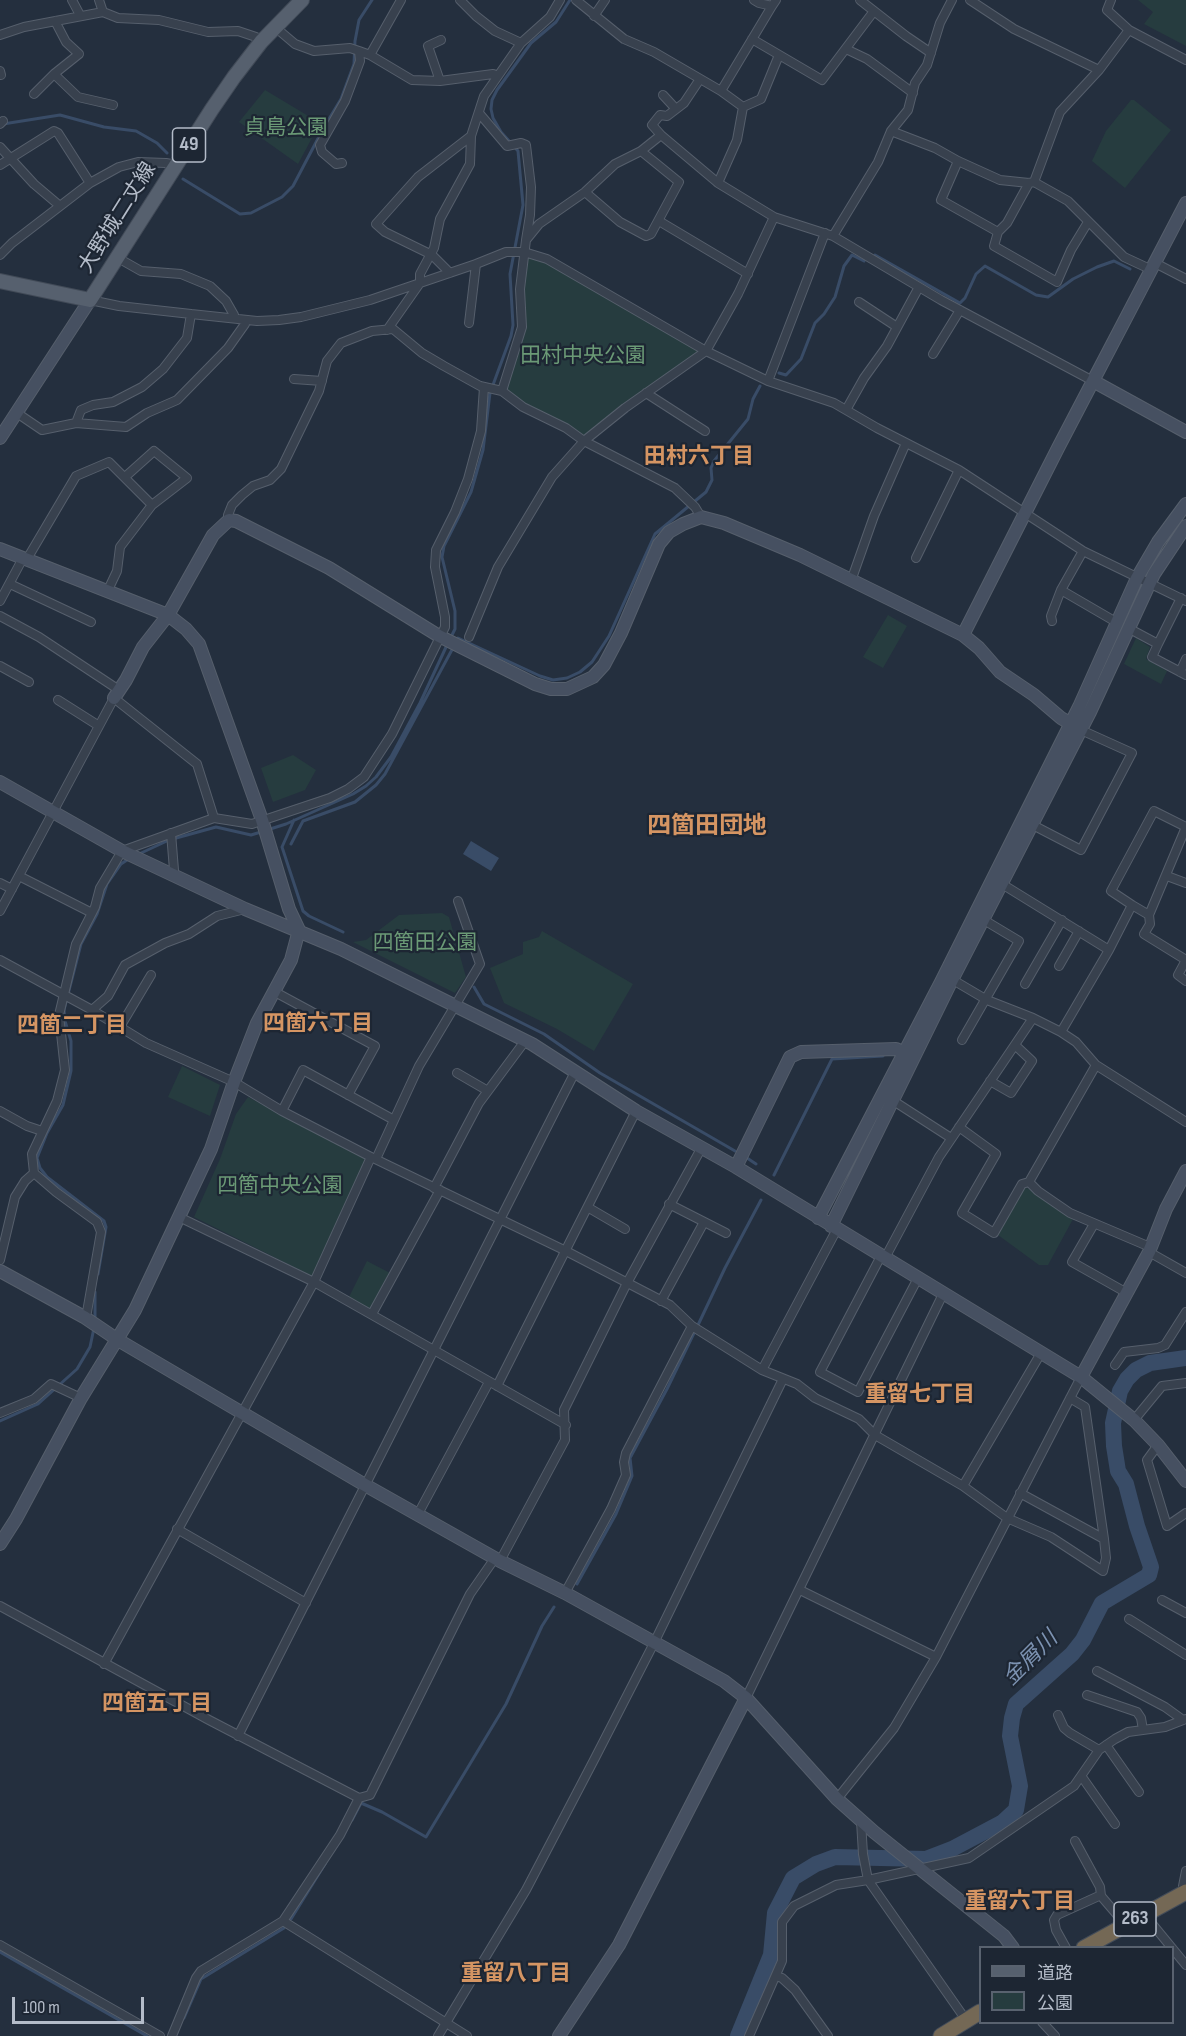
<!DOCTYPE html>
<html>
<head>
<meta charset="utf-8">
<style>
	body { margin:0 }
	#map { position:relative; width:1186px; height:2036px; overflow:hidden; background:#242f3e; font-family:"Sofia Sans Condensed","Noto Sans JP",sans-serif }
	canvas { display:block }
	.legend { position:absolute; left:979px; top:1946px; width:195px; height:78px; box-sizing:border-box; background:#1d2633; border:2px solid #59626f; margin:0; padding:8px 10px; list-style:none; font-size:18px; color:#b4bcc9 }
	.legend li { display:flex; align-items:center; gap:12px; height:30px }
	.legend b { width:30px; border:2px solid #59626f }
	.scale { position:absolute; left:12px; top:1997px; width:132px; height:27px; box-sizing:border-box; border:3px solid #b4bcc9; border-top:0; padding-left:8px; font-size:18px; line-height:21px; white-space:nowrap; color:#b4bcc9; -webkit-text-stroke:4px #1d2633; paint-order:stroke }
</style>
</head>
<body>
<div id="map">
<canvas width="1186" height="2036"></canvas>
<ul class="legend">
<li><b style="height:8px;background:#56606e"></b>道路</li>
<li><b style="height:16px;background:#263c3f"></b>公園</li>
</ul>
<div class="scale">100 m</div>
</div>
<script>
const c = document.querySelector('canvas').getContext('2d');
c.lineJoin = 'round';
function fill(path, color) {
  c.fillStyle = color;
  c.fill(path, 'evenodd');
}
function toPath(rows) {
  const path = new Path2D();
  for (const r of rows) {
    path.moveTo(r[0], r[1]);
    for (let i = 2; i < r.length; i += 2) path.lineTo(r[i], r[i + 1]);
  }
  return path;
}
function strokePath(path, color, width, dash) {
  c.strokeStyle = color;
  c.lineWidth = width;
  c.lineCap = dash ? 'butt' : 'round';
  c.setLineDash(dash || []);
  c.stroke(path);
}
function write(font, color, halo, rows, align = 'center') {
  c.font = font + ' "Sofia Sans Condensed","Noto Sans JP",sans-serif';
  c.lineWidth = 4.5;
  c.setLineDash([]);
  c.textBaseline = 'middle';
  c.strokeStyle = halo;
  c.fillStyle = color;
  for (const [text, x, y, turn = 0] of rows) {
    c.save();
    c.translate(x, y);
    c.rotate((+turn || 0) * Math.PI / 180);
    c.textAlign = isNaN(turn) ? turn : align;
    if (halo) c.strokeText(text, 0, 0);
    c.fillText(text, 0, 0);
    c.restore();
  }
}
fill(toPath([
	[1138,0,1186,0,1186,46,1144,24,1153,12],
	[265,90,320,123,298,164,239,122],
	[1131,100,1134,100,1171,130,1125,188,1092,161,1106,131],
	[527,256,545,262,700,350,584,436,524,404,506,390,526,328,523,290],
	[888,615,907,626,883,668,863,657],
	[1136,638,1150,647,1146,659,1167,671,1161,684,1124,664],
	[293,755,316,770,305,790,273,802,261,768],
	[442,913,449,917,466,977,455,993,353,942,366,940,399,915],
	[542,931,633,984,594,1051,557,1029,504,1003,490,968,523,954,523,942,539,937],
	[182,1066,220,1085,210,1116,168,1097],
	[248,1097,366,1159,314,1277,194,1217,220,1159,236,1114],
	[1025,1188,1031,1189,1073,1219,1048,1265,1039,1265,998,1235],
	[367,1261,392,1274,373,1311,349,1297]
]), '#263c3f');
fill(toPath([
	[471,841,499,858,491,871,463,854]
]), '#394c67');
strokePath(toPath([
	[3,124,60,115,104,127,136,131,157,143,167,153],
	[183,179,240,214,251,213,282,197,293,186,323,129,341,99,354,64,355,41,359,20,372,0],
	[875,255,960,303,965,298,976,274,985,266,1036,295,1048,297,1073,279,1097,267,1114,261,1130,269],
	[779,373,786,375,801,359,815,323,824,314,835,297,844,266,852,255,864,261],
	[450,639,455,629,455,611,442,557,444,546,471,492,483,450,490,393,511,336,513,325,510,274,523,205,518,151,501,132,493,118,491,109,492,100,497,90,531,43,556,22,570,0],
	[457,640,458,638,540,676,553,680,567,678,580,672,592,662,609,636,655,534,706,492,712,480,711,468,714,461,748,419,753,399,760,386],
	[294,820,282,847,303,911,309,916,343,932],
	[267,830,286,824,353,794,366,786,376,777,391,757,420,703,447,645],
	[291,844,303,821,355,802,376,785,385,774,454,646],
	[139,854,169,840,216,827,251,835,261,832],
	[474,987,484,1004,544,1034,600,1073,735,1151],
	[747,1158,756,1164],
	[774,1175,832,1059,883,1056],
	[98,1274,106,1227,104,1221,47,1177,40,1168,37,1158,47,1133,63,1105,71,1071,71,1041,65,1021,64,1010,81,944,97,914,107,884,121,864,130,858],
	[95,1292,95,1318],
	[698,1325,725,1268,761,1200],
	[0,1421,38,1404,77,1369,90,1347,94,1328],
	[577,1584,616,1514,632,1476,630,1458,667,1389,694,1333],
	[352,1820,361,1803,382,1812,426,1837,506,1704,542,1626,554,1607],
	[291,1919,325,1864],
	[0,1952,147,2036],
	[184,2018,201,1979,284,1928]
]), '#394c67', 3);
strokePath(toPath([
	[738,2036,771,1955,775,1913,793,1878,816,1864,835,1857,926,1859,952,1849,1003,1822,1016,1810,1020,1786,1010,1736,1012,1718,1016,1704,1072,1654,1083,1640,1102,1603,1149,1575,1151,1567,1137,1526,1126,1484,1118,1471,1114,1446,1113,1423,1120,1391,1127,1379,1136,1370,1150,1363,1186,1358]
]), '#394c67', 16);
const street = toPath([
	[72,0,80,15],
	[99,0,103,12],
	[460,0,476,16,495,31,521,43],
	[576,0,624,39,654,52,721,91,743,107,737,140,718,183,774,217,833,236,941,300,1093,381],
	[754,0,759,3,772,6,776,0],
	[860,0,874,11],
	[970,0,1014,29,1099,70],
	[1111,0,1107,10,1129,30,1186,60],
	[594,16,605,0],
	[55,21,66,42,79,54,54,74,78,97,113,105],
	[275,27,295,44,314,51,350,48,359,51],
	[0,35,24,27,103,12,118,18,159,20,208,32,238,31,256,37,261,42],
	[752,39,822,80,874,11,906,36,931,53],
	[846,49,867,59,913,93],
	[370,55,401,0],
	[0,71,1,75],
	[440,81,428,46,441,40],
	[721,91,772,6],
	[34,94,54,74],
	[663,95,676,109],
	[743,107,761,99,779,55],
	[479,113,507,146,521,143,526,145,531,187,530,215,526,240],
	[0,124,3,121],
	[891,131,935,148,958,161,1000,180,1029,183,1034,182,1068,201,1124,257,1152,270],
	[661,135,718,183],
	[0,147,34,184,60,206],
	[958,161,941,200,998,232],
	[342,163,336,164,322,152,320,145,345,101,360,61,359,51,370,55,412,80,440,81,493,74,498,76],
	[0,165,54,131,58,133,90,183],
	[1034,182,1060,112,1099,70,1129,30],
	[1029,183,1007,223,998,232,994,246,1057,282,1071,250,1088,222],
	[585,192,620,222,646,236,651,234,679,182,641,151],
	[659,221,748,274],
	[833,236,878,162,891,131,908,110,915,83,927,65,940,23,952,0],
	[0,255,12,243,90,183,119,167,138,162,166,163,176,165],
	[118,258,141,271,181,274,210,286,226,301,234,315,234,318],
	[1155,263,1186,279],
	[450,273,432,255,385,232,376,224,418,177,471,136],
	[90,300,119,306,191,314,257,321,279,320,301,317,370,300,476,264,506,252,524,252,547,259,706,351,768,381,834,403,877,428,959,470,1083,551,1186,601],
	[859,302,897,327],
	[469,323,476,264],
	[387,330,420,283,420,274,434,248,440,219,470,164,471,136,484,96,521,43,550,17,560,0],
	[933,354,960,310],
	[294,379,322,381],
	[768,381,825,233],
	[502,391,522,327,520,289,526,240,539,224,585,192,615,164,641,151,661,135,652,125,660,115,667,116,684,103,700,79],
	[646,393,705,431],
	[846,410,864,378,887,346,919,287],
	[17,413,42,430,76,423,81,410,93,405,113,402,142,387,163,369,187,338,191,314],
	[76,423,126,427,147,413,177,400,228,348,245,324,245,320],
	[229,520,228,515,232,505,242,495,253,486,270,480,281,469,319,391,327,361,341,343,372,331,393,329,422,353,444,366,480,386,502,391,523,407,566,428,584,441,675,488,695,507,701,517],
	[916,558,959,470],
	[27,559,76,476,109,462,152,505,187,478,154,451,125,477],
	[851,581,874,516,906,443],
	[10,584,91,622],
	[108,590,117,571,120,547,152,505],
	[1061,590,1116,622],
	[0,601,23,558],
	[0,616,39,637,119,690],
	[1052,621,1051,616,1061,590,1083,551],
	[1128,628,1158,644,1152,657,1186,675],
	[469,637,498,567,552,477,584,441,625,408,706,351,738,294,774,217],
	[1158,644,1181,598],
	[0,666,29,682],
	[1180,672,1186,659],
	[58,700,99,726],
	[1027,822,1081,850,1132,753,1081,730],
	[171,833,174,870,172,874],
	[19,876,92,913],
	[1167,876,1186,883],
	[0,883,12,889],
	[1002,884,1109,950,1061,1032],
	[0,911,114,698,197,764,214,818,252,824,330,798,348,789,364,777,392,734,445,627,445,617,435,567,436,550,455,512,468,479,481,431,484,387],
	[1149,915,1150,924,1144,934,1186,960],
	[1109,950,1132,905,1111,891,1154,811,1186,827,1149,915,1132,905],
	[0,960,92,1010,146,1043,234,1082,282,1111,371,1157,566,1251,670,1305,692,1326,762,1370,797,1384,815,1398,859,1419,875,1435,963,1486,1007,1518,1051,1537,1103,1571,1106,1558,1104,1539,1020,1493],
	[1186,960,1178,975,1186,981],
	[1059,966,1079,931],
	[948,977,987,1000,1033,1018,1061,1032,1076,1042,1096,1065,1186,1122],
	[1025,984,1062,920],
	[275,992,375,1046,348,1095],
	[92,1010,108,996,125,965,165,943,189,934,217,916,245,909],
	[120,1027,151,975],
	[962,1040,1019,941,984,920],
	[457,1073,488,1091],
	[990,1081,1011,1093,1032,1061,1015,1045],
	[889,1098,951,1138],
	[0,1111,27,1126,42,1131],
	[282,1111,303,1070,394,1120],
	[959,1127,996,1154,962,1213,994,1233,1022,1184,1029,1182,1096,1065],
	[376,1159,419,1066,480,964,458,901],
	[1029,1182,1038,1191,1070,1213,1150,1247],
	[434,1188,479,1103,525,1041],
	[669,1204,726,1233],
	[589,1208,625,1229],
	[179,1217,314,1282,566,1425],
	[1094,1224,1072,1262,1127,1293],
	[1149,1252,1186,1273],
	[881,1256,820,1372,858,1392,918,1278],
	[885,1258,939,1157,1033,1018],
	[0,1260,15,1197,25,1181,34,1173],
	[661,1301,704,1222],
	[372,1314,440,1190],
	[84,1317,87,1312,101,1232,97,1222,56,1192,34,1173,32,1154,57,1101,65,1070,59,1015,76,944,95,907,100,888,122,851,214,818],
	[1115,1365,1124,1352,1158,1348,1165,1345,1186,1312],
	[762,1370,837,1229],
	[497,1386,636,1111],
	[1070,1398,1085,1407,1104,1539],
	[0,1413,34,1399,51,1384,81,1398],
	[1134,1420,1162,1386,1186,1383],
	[1158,1445,1147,1460,1167,1526,1186,1513],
	[963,1486,1041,1353],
	[418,1514,489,1382],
	[177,1529,306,1603],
	[500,1561,565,1440,564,1410,627,1283,702,1147],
	[800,1590,936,1657],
	[565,1593,611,1509,626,1475,624,1462,626,1453,692,1326],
	[1162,1600,1186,1613],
	[0,1606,209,1720,359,1798,370,1795,470,1594,495,1558],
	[1129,1619,1186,1655],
	[104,1664,314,1282,371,1157],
	[1097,1671,1165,1707,1183,1720],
	[1087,1695,1137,1712,1141,1718,1143,1730],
	[746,1698,943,1294],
	[1058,1715,1064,1728,1070,1733,1099,1750],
	[238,1736,575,1072],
	[1106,1745,1139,1792],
	[1082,1777,1115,1824],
	[837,1799,894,1728,936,1657,1081,1377],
	[861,1821,863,1854,868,1880,966,2020],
	[1075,1841,1100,1887,1101,1896,1125,1924],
	[1185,1892,1183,1886,1186,1871],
	[1144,1914,1186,1965],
	[283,1921,340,1835,359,1798],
	[0,1945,160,2036],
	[1066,1948,1056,1930,1054,1920,1057,1915,1101,1895],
	[776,1976,782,1978,795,1990,828,2036],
	[1042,2022,1055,2036],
	[172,2036,196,1978,201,1971,283,1921,467,2036],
	[438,2036,526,1890,595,1758,654,1643,783,1379],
	[749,2036,782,1961,782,1922,794,1906,836,1885,868,1880,969,1858,1074,1786,1099,1750,1115,1739,1128,1732,1165,1727,1186,1719]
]);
const secondary = toPath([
	[1093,381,1186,432],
	[0,438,90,300],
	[0,549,168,615,186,629,199,644,262,820,289,909,299,930,291,960,257,1023,234,1082,211,1149,135,1310,81,1398,16,1519,0,1544],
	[963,635,1058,448,1186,203],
	[114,698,126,680,143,647,168,615,213,535,229,520,236,521,329,568,439,636,535,684,551,689,567,689,593,677,604,665,621,633,659,544,669,532,683,524,701,517,724,523,800,555,963,635,979,648,1000,672,1034,695,1061,718,1081,730],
	[0,782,122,851,245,909,341,949,532,1044,636,1111,736,1167,1081,1377,1134,1420,1158,1445,1186,1481],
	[736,1167,790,1057,801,1052,896,1049,905,1053],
	[818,1218,941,982,1079,707,1137,578,1158,542,1186,504],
	[831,1226,952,980,1090,712,1154,574,1186,526],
	[0,1271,84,1317,118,1340,365,1485,500,1561,565,1593,724,1681,746,1698,837,1799,874,1832,1004,1936,1013,1948],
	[1081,1377,1149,1252,1166,1209,1186,1171],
	[559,2036,619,1945,746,1698]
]);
const primary = toPath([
	[0,281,90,300,212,109,234,77,261,42,302,0]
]);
const highway = toPath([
	[1084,1948,1186,1892],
	[941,2036,980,2012]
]);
strokePath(street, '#565f6c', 10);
strokePath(secondary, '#565f6c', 14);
strokePath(primary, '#414a57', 16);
strokePath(highway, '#434c59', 17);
strokePath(street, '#38414e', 8);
strokePath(secondary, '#465061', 12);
strokePath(primary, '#56606e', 14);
strokePath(highway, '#746855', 15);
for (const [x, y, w] of [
	[189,145,33],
	[1135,1919,42]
]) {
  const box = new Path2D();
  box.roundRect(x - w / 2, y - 17, w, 34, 4.5);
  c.fillStyle = '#1d2633';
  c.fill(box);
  strokePath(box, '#b4bcc9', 1.5);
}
write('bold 20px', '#b4bcc9', null, [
	["49",189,145],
	["263",1135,1919]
]);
write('21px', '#6b9a76', '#1d2633', [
	["貞島公園",286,129],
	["田村中央公園",583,357],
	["四箇田公園",425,944],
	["四箇中央公園",280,1187]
]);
write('21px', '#b4bcc9', '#1d2633', [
	["大野城二丈線",118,218,-58]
]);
write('bold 22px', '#d59563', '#1d2633', [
	["田村六丁目",699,457],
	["四箇六丁目",318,1024],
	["四箇二丁目",72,1026],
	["重留七丁目",920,1395],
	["四箇五丁目",157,1704],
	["重留六丁目",1020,1902],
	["重留八丁目",516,1974]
]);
write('italic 22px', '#7c92b1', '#1d2633', [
	["金屑川",1031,1659,-45]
]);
write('bold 24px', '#d59563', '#1d2633', [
	["四箇田団地",707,827]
]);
</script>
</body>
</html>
